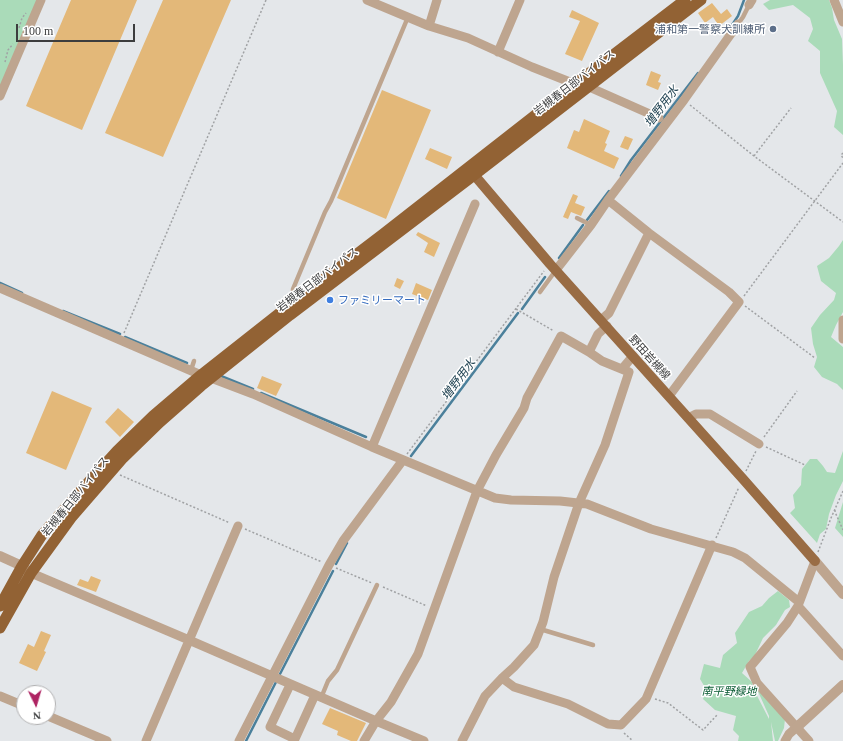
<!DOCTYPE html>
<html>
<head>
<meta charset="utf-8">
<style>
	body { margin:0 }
	#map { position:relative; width:843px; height:741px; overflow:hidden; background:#e4e7ea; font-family:Georgia,serif }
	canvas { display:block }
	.north { position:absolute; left:16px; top:685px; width:40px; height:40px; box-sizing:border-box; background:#fff; border:1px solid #b1b1b2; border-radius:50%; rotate:175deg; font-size:11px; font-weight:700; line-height:16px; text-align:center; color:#3c3d3e }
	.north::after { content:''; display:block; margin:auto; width:14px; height:18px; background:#ae2362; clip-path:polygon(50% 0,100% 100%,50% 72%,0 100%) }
	.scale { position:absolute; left:16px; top:24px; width:119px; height:18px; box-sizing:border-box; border:2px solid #3c3d3e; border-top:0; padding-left:5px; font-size:12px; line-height:14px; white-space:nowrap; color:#3c3d3e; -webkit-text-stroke:3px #fff; paint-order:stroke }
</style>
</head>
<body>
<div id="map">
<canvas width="843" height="741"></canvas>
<div class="north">N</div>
<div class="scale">100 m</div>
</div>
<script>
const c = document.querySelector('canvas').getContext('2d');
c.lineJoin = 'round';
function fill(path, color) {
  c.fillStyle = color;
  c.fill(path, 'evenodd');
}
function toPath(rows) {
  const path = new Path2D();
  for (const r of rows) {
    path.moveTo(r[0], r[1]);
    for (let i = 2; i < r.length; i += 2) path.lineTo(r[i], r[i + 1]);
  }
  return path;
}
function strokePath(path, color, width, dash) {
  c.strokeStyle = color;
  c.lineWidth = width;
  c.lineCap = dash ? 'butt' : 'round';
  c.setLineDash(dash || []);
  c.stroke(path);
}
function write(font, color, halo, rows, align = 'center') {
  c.font = font + ' Georgia,"Noto Sans JP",serif';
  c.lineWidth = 3;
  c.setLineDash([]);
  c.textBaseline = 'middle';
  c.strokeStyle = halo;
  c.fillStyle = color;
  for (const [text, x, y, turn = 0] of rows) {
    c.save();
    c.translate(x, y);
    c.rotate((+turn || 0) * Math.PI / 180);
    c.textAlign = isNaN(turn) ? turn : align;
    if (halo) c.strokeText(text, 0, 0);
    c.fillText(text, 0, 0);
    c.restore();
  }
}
fill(toPath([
	[0,0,41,0,0,96],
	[770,0,829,0,832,8,834,20,842,39,843,65,843,135,834,127,837,111,820,73,820,51,808,41,813,29,810,18,793,5,769,10,763,4],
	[843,240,843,312,836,325,831,337,843,347,843,390,837,384,822,377,814,367,817,357,813,344,811,328,820,315,834,300,836,293,821,281,817,266,829,258,839,246],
	[843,451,843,481,836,495,829,514,826,529,820,534,817,543,790,513,795,508,793,495,801,485,802,469,810,459,817,459,823,466,827,472,835,473],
	[843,502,843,537,835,528],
	[778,591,789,600,790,607,785,610,776,625,763,638,755,655,749,661,742,673,752,682,753,688,769,719,769,716,756,687,785,719,784,728,778,741,775,741,771,722,773,741,738,741,739,736,733,730,736,716,715,710,703,699,706,689,700,679,704,664,720,668,723,655,737,643,735,633,749,612,762,606,769,598]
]), '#aadbb9');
strokePath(toPath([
	[732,25,738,16,744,0],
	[621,176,631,160,698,73],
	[587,220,609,191],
	[559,258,583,225],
	[0,283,22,293],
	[522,309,545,277],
	[63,311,120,334],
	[125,337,187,363],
	[221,376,253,389],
	[261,393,366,437],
	[411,456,518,313],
	[336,564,347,543],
	[280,674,333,571],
	[246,741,276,682]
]), '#4b809b', 2.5);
fill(toPath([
	[71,0,137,0,82,130,26,106],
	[163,0,231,0,163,157,105,133],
	[712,3,721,14,727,9,732,16,719,26,713,17,705,23,698,13],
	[572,10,599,23,582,61,565,54,580,21,569,17],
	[651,71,661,75,658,82,661,83,658,90,646,85],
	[382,90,431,110,386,219,337,198],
	[584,119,610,131,605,143,607,144,604,151,619,158,614,169,567,148,574,130,579,132],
	[625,136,633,139,628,150,620,147],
	[430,148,452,157,447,169,425,159],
	[573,194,578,196,575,203,585,207,581,216,571,212,568,219,563,217],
	[418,232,440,243,434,257,424,252,428,243,416,235],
	[397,278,404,281,400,289,394,286],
	[416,283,432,290,428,300,412,294],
	[262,376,282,384,276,396,257,388],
	[52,391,92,408,66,470,26,453],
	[118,408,134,422,120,437,105,422],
	[91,576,101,580,96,592,77,585,80,579,88,582],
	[41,631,51,635,44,651,46,652,37,671,19,663,28,644,34,647],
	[330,708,366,723,357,741,351,741,337,735,338,731,322,724]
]), '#e3b879');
strokePath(toPath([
	[19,28,22,18,26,13],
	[5,62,8,50,13,44],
	[690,105,754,156,843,222],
	[843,153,841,155,843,158],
	[754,156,791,108],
	[744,296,843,163],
	[745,306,815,358],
	[516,309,554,331],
	[124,333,266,0],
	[764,437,797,391],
	[766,447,805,465],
	[407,454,544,271],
	[746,471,756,451],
	[120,475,230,523],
	[835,510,835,512,843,530],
	[245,529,322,562],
	[716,538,739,487],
	[818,552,831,518,843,491],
	[336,568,372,583],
	[383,587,427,606],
	[655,699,668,703,703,730,717,715],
	[624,733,633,741]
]), '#a0a2a4', 1.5, [2, 2]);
strokePath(toPath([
	[738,24,743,17,749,5],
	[577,218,591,225],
	[540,292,556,270],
	[293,300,293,289,325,212,331,201,408,17],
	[191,370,194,361],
	[540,629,593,645],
	[321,698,328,681,337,670,377,585]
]), '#bea58f', 4.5);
strokePath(toPath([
	[367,0,429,26,468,38,532,67,575,84,589,87,659,118],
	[834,0,843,22],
	[749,5,752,0],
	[429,26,437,0],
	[498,52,520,0],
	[0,96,41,0],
	[608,200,649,233,729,292,739,302,669,396],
	[556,270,591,225,608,200,684,100,738,24],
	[0,288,201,375],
	[601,320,609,313,649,233],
	[843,320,843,339],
	[589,352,598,334,607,326],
	[622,369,633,356],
	[211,378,253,394,372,447,495,498,511,500,560,501,587,504,651,529,733,552,745,558,799,602],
	[688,418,696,414,710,414,759,444],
	[372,447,475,204],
	[31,573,189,640,376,721,424,741],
	[798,606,843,656],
	[502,678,514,687,568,704,608,724,621,725,646,699,712,545],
	[290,685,270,727,295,739,315,695],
	[0,696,24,706],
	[48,716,107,741],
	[146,741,238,526],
	[239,741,329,565,343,541,403,460],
	[364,741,376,721,391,702,418,654,477,491,496,455,524,408,527,398,561,336,589,352,602,361,629,372,605,445,579,503,554,577,543,622,534,645,514,667,502,678,485,696,462,741],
	[785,741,789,734,797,727],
	[809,741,757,683,750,667,787,623,798,606,815,561]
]), '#bea58f', 9);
strokePath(toPath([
	[0,556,22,566,28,571],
	[815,561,843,594],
	[797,727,843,685]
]), '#bea58f', 10);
strokePath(toPath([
	[470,170,550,264,743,479,815,561]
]), '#996c44', 10);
strokePath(toPath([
	[0,606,22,566,42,535,66,507,117,451,153,416,201,375,286,308,383,234,575,84,685,0],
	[0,628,31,573,71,518,123,458,160,422,201,386,290,315,474,175,701,0]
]), '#926234', 11);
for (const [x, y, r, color] of [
	[773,29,4,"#5c6f8a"],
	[330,300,4,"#3f7fe0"]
]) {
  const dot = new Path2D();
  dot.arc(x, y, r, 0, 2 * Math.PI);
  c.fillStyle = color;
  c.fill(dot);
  strokePath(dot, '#fff', 1.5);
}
write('11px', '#4e5e75', '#fff', [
	["浦和第一警察犬訓練所",765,29]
], 'right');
write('11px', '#3c3d3e', '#fff', [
	["岩槻春日部バイパス",574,82,-38],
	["岩槻春日部バイパス",317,279,-37],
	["野田岩槻線",650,357,48],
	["岩槻春日部バイパス",75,496,-51]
]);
write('11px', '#366cbe', '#fff', [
	["ファミリーマート",338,300]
], 'left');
write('italic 11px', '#075a31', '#fff', [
	["南平野緑地",729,691]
]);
write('italic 12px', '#1c3f4f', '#fff', [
	["増野用水",661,106,-53],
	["増野用水",458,379,-53]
]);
</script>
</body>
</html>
